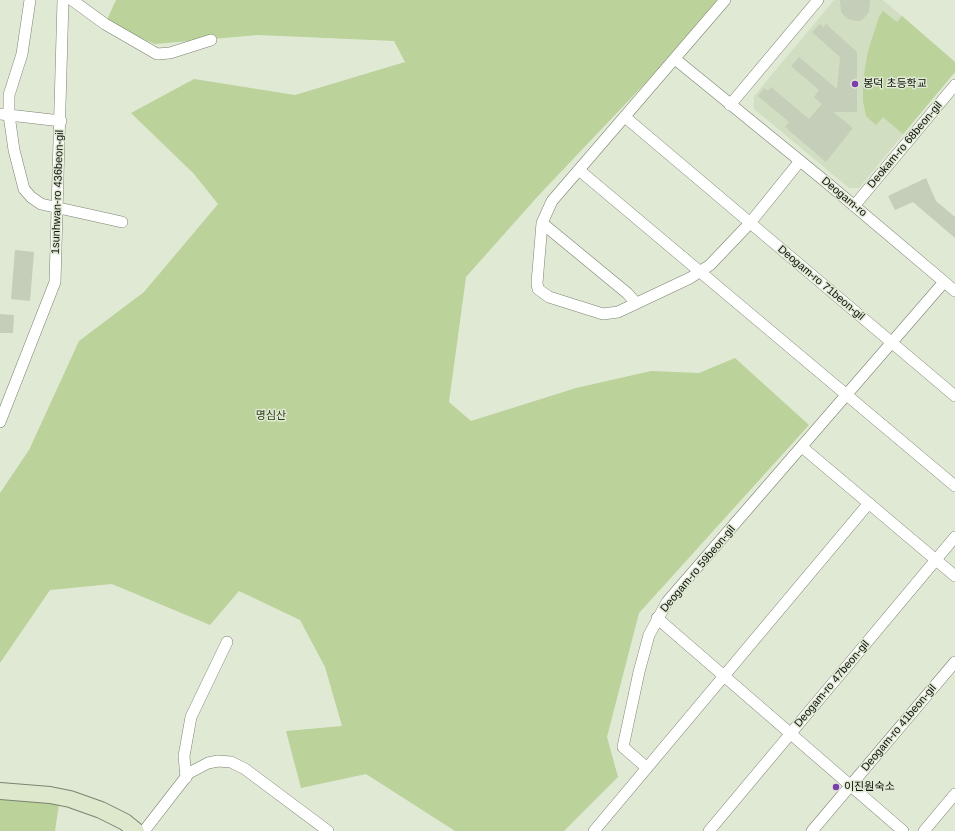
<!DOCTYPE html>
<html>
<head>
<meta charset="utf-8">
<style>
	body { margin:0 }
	canvas { display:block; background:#e0e9d4 }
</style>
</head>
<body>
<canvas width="955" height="831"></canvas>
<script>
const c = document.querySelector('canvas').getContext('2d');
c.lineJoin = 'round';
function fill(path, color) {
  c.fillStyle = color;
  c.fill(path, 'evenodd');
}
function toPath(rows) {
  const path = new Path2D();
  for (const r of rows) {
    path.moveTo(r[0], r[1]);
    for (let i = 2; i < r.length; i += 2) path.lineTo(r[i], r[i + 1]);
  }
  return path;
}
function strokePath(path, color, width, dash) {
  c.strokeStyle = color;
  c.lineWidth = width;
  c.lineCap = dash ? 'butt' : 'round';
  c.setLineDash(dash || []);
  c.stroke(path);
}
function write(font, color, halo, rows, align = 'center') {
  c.font = font + ' Helvetica,"Noto Sans KR",sans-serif';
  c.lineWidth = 3;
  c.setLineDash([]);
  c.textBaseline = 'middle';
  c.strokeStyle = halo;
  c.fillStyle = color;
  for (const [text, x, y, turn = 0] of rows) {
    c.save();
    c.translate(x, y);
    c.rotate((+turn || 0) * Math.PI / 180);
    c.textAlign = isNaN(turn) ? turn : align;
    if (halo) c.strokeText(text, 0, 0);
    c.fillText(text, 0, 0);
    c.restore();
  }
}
fill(toPath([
	[834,0,883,0,955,62,955,72,859,188,849,188,754,109,754,96]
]), '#d2dec1');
fill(toPath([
	[116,0,724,0,538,196,466,277,449,402,471,421,576,388,651,371,699,373,735,358,809,425,639,613,607,737,618,777,564,831,455,831,366,774,301,788,286,731,342,726,325,667,300,620,239,591,210,625,112,584,50,590,0,663,0,493,29,450,79,341,144,292,218,204,194,174,131,113,194,79,295,95,405,62,394,41,258,35,155,44,105,24],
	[883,11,897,22,902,16,955,62,955,72,903,134,883,117,876,125,866,116,863,101,863,80,868,51,879,17],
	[0,785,60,797,55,831,0,831]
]), '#bbd29a');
fill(toPath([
	[840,0,870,0,869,12,862,20,857,21,848,19,841,12],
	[820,24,823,27,826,24,857,52,857,112,833,112,853,128,826,162,785,127,789,122,758,96,764,88,768,91,771,87,809,119,822,104,814,97,819,90,791,66,799,57,837,89,840,57,812,32],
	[926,178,936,201,955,217,955,238,913,202,895,210,888,196],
	[15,250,34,252,30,301,11,299],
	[0,314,14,315,13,333,0,333]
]), '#c5ceb9');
const street = toPath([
	[30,0,22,54,9,95,9,115,14,150,24,189,31,197,41,204,122,222],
	[72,0,105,24,157,54,170,53,211,40],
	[725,0,552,201,542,223,537,283,538,289,549,297,603,314,618,312,690,278,710,265,750,223,800,161],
	[675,59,826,182,955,291],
	[730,105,818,0],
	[0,114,61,121],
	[625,117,955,396],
	[579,170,955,486],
	[854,206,955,85],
	[542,223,627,293,636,303],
	[0,422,55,282,63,0],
	[802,447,955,576],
	[657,618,903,831],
	[647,768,623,747,639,672,649,635,667,602,944,282],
	[186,778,184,756,191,717,227,642],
	[144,831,189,773,208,763,218,761,231,762,245,769,328,831],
	[594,831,869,503],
	[709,831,955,537],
	[812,831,955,662],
	[924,831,955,794]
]);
const secondary = toPath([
	[0,791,50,795,70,799,101,810,125,822,136,831]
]);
strokePath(street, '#7b8370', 12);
strokePath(secondary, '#7b8370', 18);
strokePath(street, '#fff', 11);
strokePath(secondary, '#dee8cd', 16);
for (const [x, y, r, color] of [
	[855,84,4,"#7d3cb1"],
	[836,787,4,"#7d3cb1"]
]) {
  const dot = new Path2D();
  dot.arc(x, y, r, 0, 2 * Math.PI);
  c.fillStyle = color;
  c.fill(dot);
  strokePath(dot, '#e0e9d4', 1.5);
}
write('11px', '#0f120b', '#e0e9d4', [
	["봉덕 초등학교",863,84],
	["이진원숙소",844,787]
], 'left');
write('11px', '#0f120b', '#e0e9d4', [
	["Deokam-ro 68beon-gil",905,145,-50],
	["1sunhwan-ro 436beon-gil",58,192,-88],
	["Deogam-ro",844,197,40],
	["Deogam-ro 71beon-gil",821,283,40],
	["Deogam-ro 59beon-gil",698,569,-50],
	["Deogam-ro 47beon-gil",832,684,-50],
	["Deogam-ro 41beon-gil",899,728,-50]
]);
write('11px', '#2e3c17', '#e0e9d4', [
	["명심산",271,416]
]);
</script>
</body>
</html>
